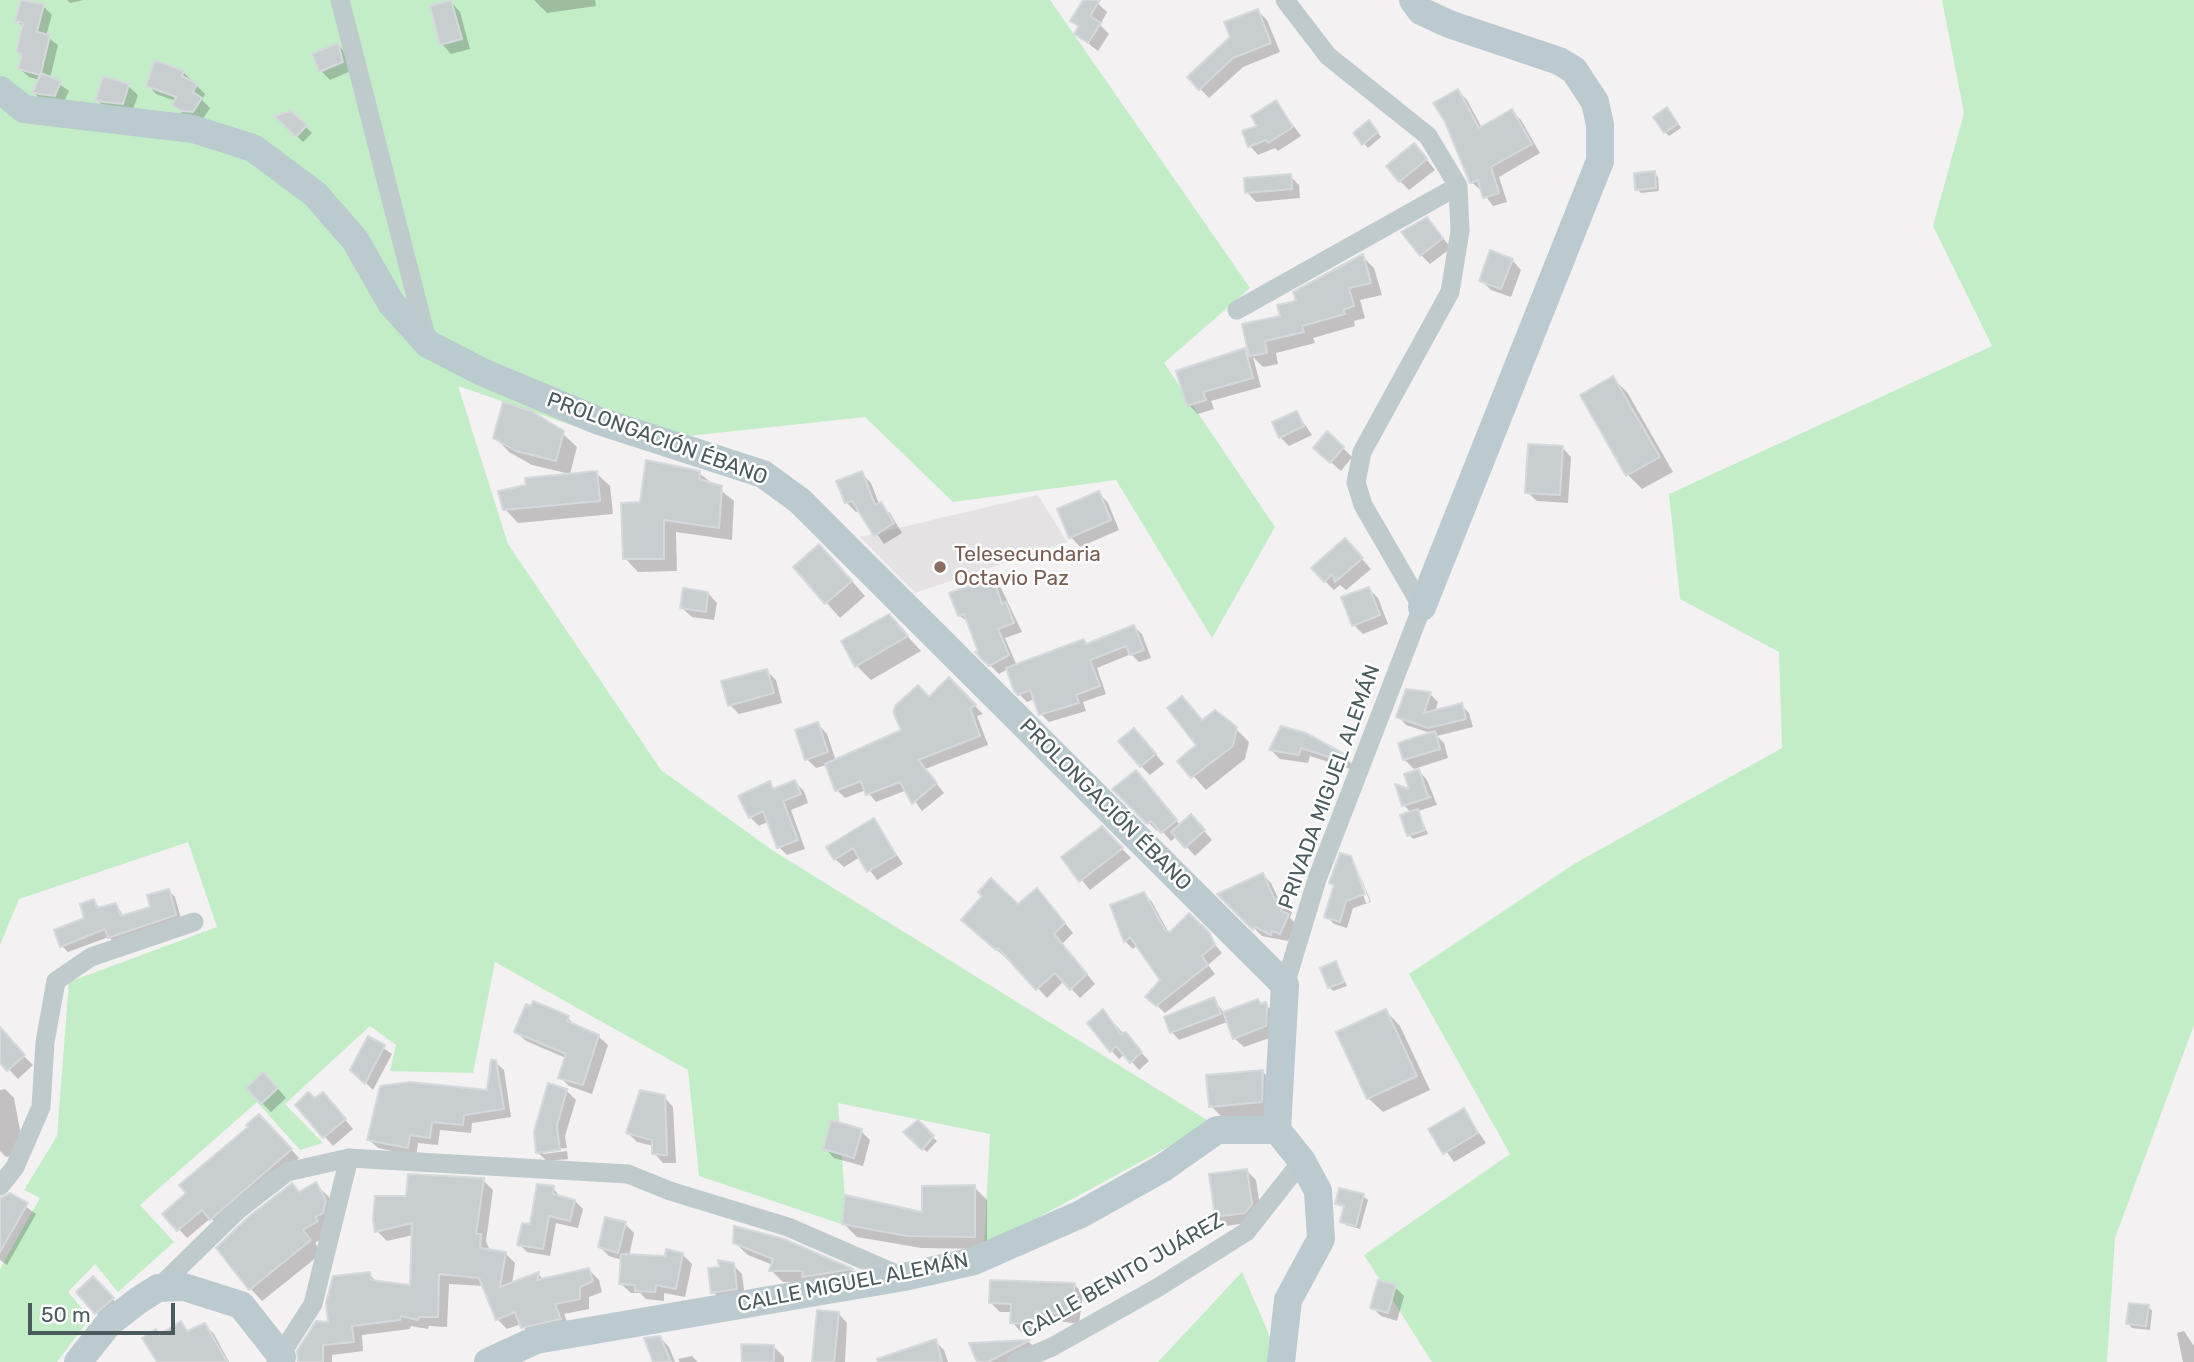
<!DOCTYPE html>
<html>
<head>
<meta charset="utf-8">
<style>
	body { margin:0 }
	#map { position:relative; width:2194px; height:1362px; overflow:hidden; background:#f3f1f2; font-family:Rubik,sans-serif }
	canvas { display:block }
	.scale { position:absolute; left:28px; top:1303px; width:147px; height:32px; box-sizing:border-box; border:4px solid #4a5a5d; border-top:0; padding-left:9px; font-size:21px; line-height:24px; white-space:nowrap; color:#4a5a5d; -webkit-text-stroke:5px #fff; paint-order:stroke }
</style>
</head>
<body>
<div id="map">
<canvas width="2194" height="1362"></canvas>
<div class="scale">50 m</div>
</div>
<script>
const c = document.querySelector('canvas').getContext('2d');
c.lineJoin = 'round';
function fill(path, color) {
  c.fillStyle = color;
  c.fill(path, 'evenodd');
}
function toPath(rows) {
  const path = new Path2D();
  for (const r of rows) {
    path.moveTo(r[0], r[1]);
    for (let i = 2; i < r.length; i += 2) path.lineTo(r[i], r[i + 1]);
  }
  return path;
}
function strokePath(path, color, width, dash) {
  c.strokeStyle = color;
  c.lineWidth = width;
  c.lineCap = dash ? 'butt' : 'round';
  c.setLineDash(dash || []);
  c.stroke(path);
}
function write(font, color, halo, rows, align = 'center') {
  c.font = font + ' Rubik,sans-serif';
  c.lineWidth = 5;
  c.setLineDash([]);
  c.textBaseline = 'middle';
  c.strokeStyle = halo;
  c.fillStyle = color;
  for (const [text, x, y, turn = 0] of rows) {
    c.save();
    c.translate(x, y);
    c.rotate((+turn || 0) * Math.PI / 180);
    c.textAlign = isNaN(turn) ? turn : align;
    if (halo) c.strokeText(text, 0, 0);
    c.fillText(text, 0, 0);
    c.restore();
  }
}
fill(toPath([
	[1038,495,1067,542,915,593,860,537]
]), '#e4e2e3');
fill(toPath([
	[0,0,1050,0,1250,288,1164,363,1275,527,1212,638,1116,480,953,502,865,417,623,443,458,386,508,544,661,770,772,850,1212,1123,984,1247,990,1134,838,1103,847,1226,699,1176,688,1070,495,962,473,1073,390,1071,396,1045,370,1026,285,1104,323,1143,300,1150,257,1102,140,1205,174,1242,118,1292,95,1264,68,1292,90,1318,57,1362,0,1362,0,1269,40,1198,24,1190,57,1136,69,982,217,927,188,842,19,899,0,945],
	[1942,0,2194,0,2194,1025,2115,1238,2107,1362,1432,1362,1364,1255,1510,1154,1409,974,1574,864,1782,748,1779,652,1680,599,1669,494,1992,346,1933,226,1964,113],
	[1242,1272,1281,1362,1158,1362]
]), '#c3edc7');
fill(toPath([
	[67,0,84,0,70,3],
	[534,0,595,0,596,6,547,13],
	[1085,0,1094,0,1107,12,1100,25,1109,34,1098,51,1076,34,1079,28,1072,21],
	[451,2,460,12,470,49,451,54,442,44],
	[43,6,52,15,46,36,58,45,50,78,69,91,63,104,43,101,34,93,40,80,29,77,20,69,23,57,18,52,24,27,17,21],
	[1258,11,1267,20,1280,52,1243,67,1209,98,1189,77],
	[338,45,347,54,351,71,330,80,321,71],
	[183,72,205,94,202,100,210,108,202,120,183,114,174,105,176,101,156,94,148,85],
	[128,86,138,95,132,112,106,109,97,100],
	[1458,91,1467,100,1482,128,1512,111,1521,120,1540,153,1499,177,1507,202,1493,206,1482,191,1471,182,1447,121],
	[1276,102,1301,136,1278,151,1275,148,1258,155,1250,146],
	[1671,113,1681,128,1669,136,1665,132],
	[277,117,305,126,312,133,303,142],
	[1373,126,1381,137,1368,148,1355,133],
	[1423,155,1435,170,1409,190,1400,181],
	[1654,173,1658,177,1659,191,1641,193,1637,189],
	[1290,176,1299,185,1300,198,1256,202,1247,192],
	[1436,229,1451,248,1430,264,1421,255],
	[1362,256,1374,268,1382,295,1360,300,1365,318,1354,321,1355,326,1313,338,1315,343,1276,353,1278,364,1263,367,1253,357,1261,387,1211,401,1214,409,1198,414,1189,405,1244,350,1251,357,1244,325,1282,317],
	[1512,260,1521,270,1511,297,1491,290,1481,280],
	[1612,378,1627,392,1673,472,1642,489,1628,475],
	[1297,413,1312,435,1289,446,1280,437],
	[562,433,577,447,570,474,532,465,509,452,495,437],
	[1562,447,1571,457,1568,503,1537,501,1527,492],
	[1343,448,1352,457,1341,471,1325,457],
	[596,473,610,486,613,514,518,523,505,509],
	[699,473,734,501,732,540,676,532,677,571,638,572,625,558,642,504],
	[861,473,871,483,879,504,890,513,902,533,884,544,860,510,856,512,846,502],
	[1099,493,1108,503,1119,530,1080,547,1071,537,1059,510],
	[1354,550,1371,569,1346,590,1340,585,1334,590,1325,581],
	[834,561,865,596,840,618,795,567],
	[992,579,1001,588,1022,632,1005,638,1017,666,1084,641,1088,645,1134,627,1142,634,1151,658,1139,662,1131,654,1097,668,1106,694,1083,702,1086,711,1049,722,1041,714,1035,699,1027,702,1019,694,1008,669,999,674,978,653,980,652,969,623,959,615],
	[1369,589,1378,598,1388,624,1363,634,1354,625],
	[708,593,717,603,714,620,692,617,682,608],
	[889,616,921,651,871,680,857,666],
	[767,671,776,680,782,703,739,714,730,705],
	[949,680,983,714,977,716,988,745,925,769,944,793,922,811,907,790,876,802,866,790,845,798,837,790,827,765,816,768,807,759,818,724,827,734,836,761,904,731],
	[1430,694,1438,702,1435,712,1461,705,1469,713,1473,727,1437,736,1444,743,1448,758,1414,769,1404,759,1433,734,1406,725,1398,716],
	[1182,698,1204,722,1236,729,1249,742,1245,759,1206,790,1180,761,1199,745],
	[1282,728,1343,755,1352,764,1350,769,1310,756,1308,763,1280,759,1271,750],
	[1143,740,1164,764,1150,775,1141,766],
	[1419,771,1427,780,1437,805,1418,811,1428,834,1413,839,1409,835,1411,813,1404,805],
	[1144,781,1181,826,1200,826,1212,840,1195,856,1177,836,1171,841,1160,829,1157,831,1115,789],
	[795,782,804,791,808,803,791,810,805,849,787,855,779,847,769,821,759,826,750,817,769,783,776,790],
	[874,820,903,864,877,880,860,857,844,867,835,859],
	[1102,828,1131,858,1090,890,1063,857],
	[1350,858,1366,903,1370,902,1355,863,1371,902,1353,908,1347,928,1334,924,1326,916,1335,887,1331,883],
	[1263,875,1271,883,1280,902,1292,912,1290,918,1296,924,1288,941,1262,936,1220,894],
	[169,891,175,897,182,922,116,944,109,937,68,952,62,946,86,919,94,901,101,909,116,904,124,917,152,908],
	[1144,894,1152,902,1170,935,1197,923,1222,953,1208,965,1215,974,1165,1013,1148,997,1163,980,1138,945,1133,949,1125,941,1112,906],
	[1046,900,1073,933,1062,944,1095,984,1080,998,1064,981,1047,998,1008,956,1006,958,973,929,1018,906],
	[1336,963,1347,986,1333,991,1329,987],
	[1214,999,1224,1013,1257,1001,1265,1004,1274,1013,1275,1036,1244,1047,1234,1038,1227,1022,1179,1040,1172,1032],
	[1103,1011,1149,1061,1139,1070,1125,1054,1119,1059,1111,1050],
	[1386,1011,1400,1026,1430,1090,1383,1112,1368,1098],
	[568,1018,578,1028,598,1036,608,1045,592,1094,569,1086,560,1077,566,1058,526,1041,516,1032],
	[0,1033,33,1065,18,1079,0,1060],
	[369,1038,392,1054,373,1090,352,1069],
	[495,1062,504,1070,511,1117,472,1123,471,1133,440,1130,438,1145,418,1143,416,1156,378,1148,369,1140,489,1092],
	[1262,1071,1277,1086,1276,1116,1225,1120,1211,1106],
	[273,1083,286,1098,271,1112,262,1103],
	[5,1089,14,1098,23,1147,20,1154,6,1157,0,1151,0,1090],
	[567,1091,576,1100,565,1136,567,1148,543,1150,543,1154,567,1151,568,1159,547,1161,537,1152],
	[664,1097,673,1107,676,1163,663,1163,654,1153,654,1146,637,1142,628,1133],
	[315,1101,331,1103,353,1129,333,1146,297,1105],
	[1463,1110,1486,1143,1454,1162,1431,1130],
	[917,1123,937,1141,927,1152,905,1132],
	[268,1124,299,1158,220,1227,211,1218,187,1238,165,1214],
	[861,1131,870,1140,863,1166,834,1158,825,1148],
	[1247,1171,1256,1180,1261,1214,1255,1222,1226,1226,1216,1216],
	[483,1180,493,1190,486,1241,490,1251,505,1253,515,1263,512,1284,538,1274,544,1280,589,1270,599,1280,602,1292,589,1297,589,1309,564,1314,570,1329,533,1338,521,1324,507,1329,497,1319,484,1286,449,1284,447,1327,429,1326,428,1329,411,1326,410,1329,362,1335,363,1351,332,1355,332,1362,299,1362,369,1274,378,1283,412,1287,413,1235,387,1241,377,1231,408,1198],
	[315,1184,328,1196,338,1214,329,1234,315,1243,322,1253,262,1301,250,1288,300,1193],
	[974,1187,987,1200,987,1249,921,1248,857,1237,844,1224,923,1214],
	[553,1188,561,1198,575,1201,583,1209,578,1228,556,1223,550,1256,527,1252,519,1244],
	[10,1195,36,1214,7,1265,0,1260,0,1200],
	[1363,1196,1368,1200,1360,1229,1346,1225,1342,1221,1346,1208,1337,1203],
	[625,1224,634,1233,629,1256,666,1258,682,1254,692,1264,685,1297,664,1293,664,1301,646,1299,640,1293,631,1293,621,1284,622,1260,609,1256,600,1247],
	[783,1240,852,1270,863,1281,783,1282,771,1270,773,1265,748,1255,735,1243],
	[733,1265,742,1274,745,1298,722,1301,713,1292],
	[1074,1284,1083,1294,1079,1324,1044,1319,1043,1333,1021,1332,1012,1322,1013,1312,1000,1312,991,1303],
	[102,1287,122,1309,106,1322,96,1312],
	[1395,1287,1404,1296,1397,1321,1381,1316,1372,1307],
	[2148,1306,2152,1311,2150,1330,2132,1328,2128,1324],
	[838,1313,847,1323,845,1362,814,1362],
	[181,1324,189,1332,205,1325,214,1334,229,1362,159,1362,155,1331,160,1336],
	[2184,1331,2194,1346,2194,1362,2183,1362,2177,1333],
	[660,1337,669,1347,675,1362,655,1362],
	[935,1341,944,1350,948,1362,903,1362],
	[1029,1342,1037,1350,1014,1362,979,1362,972,1345],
	[774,1347,784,1357,784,1362,743,1362],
	[692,1356,698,1362,680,1362,678,1359]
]), '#0003');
const building = toPath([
	[21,0,44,4,37,32,50,35,41,73,61,81,55,96,32,93,40,75,18,69,22,54,16,52,23,23,15,21,21,0],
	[451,0,462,39,440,45,430,6,451,0],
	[1083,0,1100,0,1090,16,1101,23,1088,43,1074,34,1079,26,1070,21,1083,0],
	[1258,9,1271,43,1233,58,1199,90,1187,77,1230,37,1224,22,1258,9],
	[338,43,343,62,319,72,312,54,338,43],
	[155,60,184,71,182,76,197,84,193,92,202,98,193,112,181,111,172,105,176,97,146,86,155,60],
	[103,76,129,84,123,104,95,101,103,76],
	[1458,89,1479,128,1512,109,1532,144,1491,167,1499,193,1483,198,1478,180,1470,183,1445,122,1433,103,1458,89],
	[1276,100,1293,127,1268,143,1266,140,1248,147,1242,131,1257,126,1251,116,1276,100],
	[1667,107,1678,124,1664,133,1653,117,1667,107],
	[291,111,307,125,296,137,274,116,291,111],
	[1369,120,1378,132,1362,145,1353,133,1369,120],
	[1414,143,1427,159,1399,182,1386,166,1414,143],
	[1655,171,1656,188,1635,190,1634,173,1655,171],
	[1291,174,1292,189,1245,193,1244,178,1291,174],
	[1427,217,1443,238,1420,256,1401,232,1427,217],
	[1490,250,1513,259,1501,289,1479,281,1490,250],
	[1363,254,1371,283,1349,288,1354,306,1343,310,1345,314,1302,326,1304,332,1265,341,1267,353,1249,356,1242,324,1280,316,1277,305,1296,301,1293,292,1363,254],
	[1245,348,1253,378,1203,392,1206,400,1187,406,1176,371,1245,348],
	[1613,376,1660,457,1626,476,1580,395,1613,376],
	[503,402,531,411,564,431,556,461,516,451,493,438,503,402],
	[1297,411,1304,426,1279,438,1272,422,1297,411],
	[1327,431,1344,447,1330,463,1313,448,1327,431],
	[1528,444,1563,446,1560,495,1525,493,1528,444],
	[646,460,700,471,699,479,722,486,719,528,664,520,664,559,623,559,621,503,640,502,646,460],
	[597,471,600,501,503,510,498,491,526,485,525,478,597,471],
	[862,471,875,505,881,502,894,523,874,536,852,501,845,503,836,481,862,471],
	[1099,491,1111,520,1069,538,1057,509,1099,491],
	[1345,538,1363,558,1335,582,1332,574,1324,582,1311,568,1345,538],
	[819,544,852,581,825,604,793,567,819,544],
	[993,577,1002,604,1006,602,1014,623,998,629,1009,655,989,666,975,652,978,651,964,614,958,616,949,593,993,577],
	[1369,587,1380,615,1352,626,1341,597,1369,587],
	[683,588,708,592,706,612,680,608,683,588],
	[889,614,908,636,855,667,841,641,889,614],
	[1134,625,1144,650,1130,655,1126,646,1090,660,1100,686,1076,695,1079,703,1039,715,1030,690,1018,695,1014,691,1006,668,1084,639,1086,644,1134,625],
	[767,669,774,693,728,706,721,681,767,669],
	[949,677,976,705,970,708,980,736,918,760,937,783,912,804,900,782,866,795,861,781,835,791,825,764,901,730,893,712,896,705,918,685,929,697,949,677],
	[1406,689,1431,692,1424,713,1462,703,1466,719,1428,728,1396,717,1406,689],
	[1182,696,1202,720,1215,710,1237,727,1233,746,1191,778,1177,761,1196,745,1167,708,1182,696],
	[818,722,828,752,805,760,795,730,818,722],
	[1281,726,1306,733,1344,754,1341,761,1301,748,1299,755,1269,750,1281,726],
	[1134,728,1156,754,1140,767,1118,741,1134,728],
	[1435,731,1440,749,1403,760,1398,743,1435,731],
	[1419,769,1428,796,1431,797,1402,806,1395,784,1409,789,1404,774,1419,769],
	[1136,770,1177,820,1161,833,1151,821,1147,824,1112,789,1136,770],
	[795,780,801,794,783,801,798,840,777,848,763,811,749,818,738,796,770,781,773,789,795,780],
	[1418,809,1425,830,1407,836,1400,815,1418,809],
	[1191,814,1205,830,1185,848,1171,832,1191,814],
	[874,818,896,855,867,872,853,848,834,860,826,847,874,818],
	[1102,826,1123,848,1079,882,1061,857,1102,826],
	[1340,853,1351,856,1365,894,1346,901,1340,922,1324,917,1334,885,1329,883,1340,853],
	[1263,873,1274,898,1285,902,1281,911,1289,914,1280,934,1272,931,1271,935,1255,927,1253,930,1217,894,1263,873],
	[991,878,1018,904,1037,888,1065,923,1054,934,1087,974,1070,990,1055,973,1036,990,998,948,996,950,961,920,982,896,978,892,991,878],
	[169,889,176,915,108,938,105,929,60,947,54,930,84,918,80,904,94,899,97,908,116,903,121,916,150,907,147,895,169,889],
	[1144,892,1165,930,1170,932,1189,913,1209,932,1215,945,1202,956,1208,965,1156,1006,1145,997,1160,980,1130,937,1124,942,1110,905,1144,892],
	[1336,961,1344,982,1328,988,1320,968,1336,961],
	[1214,997,1221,1014,1170,1033,1164,1017,1214,997],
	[1258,999,1260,1004,1266,1002,1267,1005,1266,1026,1233,1039,1223,1012,1258,999],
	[533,1001,569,1016,567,1021,599,1035,583,1085,558,1078,566,1054,514,1032,526,1004,531,1006,533,1001],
	[1103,1009,1121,1034,1126,1032,1142,1052,1130,1063,1116,1046,1110,1052,1087,1023,1103,1009],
	[1386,1009,1417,1076,1367,1099,1336,1032,1386,1009],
	[0,1027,25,1055,7,1071,0,1063,0,1027],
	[368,1036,385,1045,365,1084,350,1070,368,1036],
	[491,1060,496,1060,504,1109,464,1115,463,1125,432,1122,430,1138,410,1135,408,1148,367,1140,380,1086,410,1082,487,1090,491,1060],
	[1263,1070,1262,1102,1209,1107,1206,1075,1263,1070],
	[263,1072,278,1088,261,1104,246,1088,263,1072],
	[548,1083,567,1089,557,1126,560,1150,536,1153,534,1132,548,1083],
	[640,1090,665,1095,667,1155,652,1154,652,1140,626,1133,640,1090],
	[308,1092,315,1098,323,1092,346,1119,323,1138,295,1105,308,1092],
	[1464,1108,1478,1133,1443,1154,1428,1129,1464,1108],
	[259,1114,292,1149,210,1220,202,1210,177,1231,162,1214,186,1193,179,1185,248,1127,246,1125,259,1114],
	[831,1120,862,1129,854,1158,823,1149,831,1120],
	[918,1120,934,1136,922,1150,903,1132,918,1120],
	[1247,1169,1252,1204,1245,1213,1215,1217,1209,1174,1247,1169],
	[408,1174,484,1178,476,1234,481,1234,480,1248,506,1252,500,1287,539,1272,537,1280,589,1268,593,1281,580,1287,580,1299,555,1304,561,1319,521,1328,515,1312,496,1320,479,1278,439,1274,438,1317,419,1317,418,1320,401,1316,400,1320,352,1326,354,1342,323,1345,323,1362,298,1362,297,1351,316,1321,328,1322,326,1303,333,1276,370,1272,371,1280,410,1285,412,1223,375,1232,373,1220,375,1196,406,1196,408,1174],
	[316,1182,326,1200,323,1213,315,1217,318,1221,303,1230,311,1240,249,1290,216,1248,246,1219,292,1183,299,1192,316,1182],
	[537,1184,554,1186,553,1194,575,1200,570,1221,549,1216,543,1249,517,1245,522,1223,530,1224,537,1184],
	[975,1185,975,1237,907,1236,842,1224,845,1195,922,1212,922,1186,975,1185],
	[1339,1188,1364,1194,1356,1226,1340,1222,1344,1206,1335,1204,1339,1188],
	[10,1193,28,1203,0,1252,0,1198,10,1193],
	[605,1217,626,1222,618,1253,598,1247,605,1217],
	[734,1226,784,1239,853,1269,802,1277,803,1271,769,1271,773,1259,733,1243,734,1226],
	[666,1249,683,1253,676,1289,656,1285,655,1292,635,1291,635,1285,619,1284,621,1254,665,1256,666,1249],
	[718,1260,734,1263,737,1289,711,1293,708,1268,719,1267,718,1260],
	[93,1276,114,1298,95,1314,76,1292,93,1276],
	[990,1280,1075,1283,1071,1315,1035,1311,1035,1324,1010,1323,1011,1304,989,1303,990,1280],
	[1378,1280,1396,1285,1388,1313,1370,1308,1378,1280],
	[2129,1303,2149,1305,2146,1326,2126,1324,2129,1303],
	[817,1310,839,1312,834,1362,812,1362,817,1310],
	[181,1321,187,1331,205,1323,227,1362,157,1362,142,1338,156,1329,159,1335,181,1321],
	[660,1336,671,1362,653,1362,644,1338,660,1336],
	[936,1339,942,1362,878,1362,877,1359,936,1339],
	[1030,1340,988,1362,977,1362,969,1343,1030,1340],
	[741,1344,774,1345,774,1362,742,1362,741,1344]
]);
fill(building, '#c8ced0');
strokePath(building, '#d5d9dc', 2);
strokePath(toPath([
	[340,0,427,340],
	[1285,0,1328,56,1428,136,1458,186,1460,231,1450,292,1362,452,1356,482,1363,505,1422,607,1317,879,1285,985],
	[1237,310,1458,186],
	[0,1186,15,1167,41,1107,45,1042,56,981,91,957,194,922],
	[158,1288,238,1210,287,1172,349,1158,628,1174,670,1191,788,1227,903,1277],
	[276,1362,313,1304,349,1158],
	[1016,1362,1052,1347,1157,1288,1246,1232,1302,1161]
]), '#becacc', 19);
strokePath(toPath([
	[1413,0,1421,11,1449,24,1559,61,1574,70,1595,102,1600,125,1600,161,1422,607],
	[0,90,24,109,193,129,253,148,315,194,355,240,391,303,428,344,482,372,599,421,763,474,800,501,1285,985,1277,1130],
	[1277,1130,1302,1161,1318,1191,1321,1239,1288,1300,1281,1362],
	[78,1362,109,1323,139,1300,158,1288,184,1287,241,1305,282,1357,281,1362],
	[488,1362,536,1340,904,1277,974,1261,1081,1214,1163,1168,1217,1130,1277,1130]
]), '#bbcace', 28);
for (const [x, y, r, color] of [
	[940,567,7,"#8d6e63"]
]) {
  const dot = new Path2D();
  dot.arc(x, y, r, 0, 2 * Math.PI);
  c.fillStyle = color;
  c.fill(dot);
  strokePath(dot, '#fff', 2.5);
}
write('21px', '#4a5a5d', '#fff', [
	["PROLONGACIÓN ÉBANO",657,439,20],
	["PRIVADA MIGUEL ALEMÁN",1330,787,-70],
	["PROLONGACIÓN ÉBANO",1105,805,45],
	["CALLE BENITO JUÁREZ",1123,1276,-30],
	["CALLE MIGUEL ALEMÁN",853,1283,-11]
]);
write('21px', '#785e54', '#fff', [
	["Telesecundaria",954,555],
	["Octavio Paz",954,579]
], 'left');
</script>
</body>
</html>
